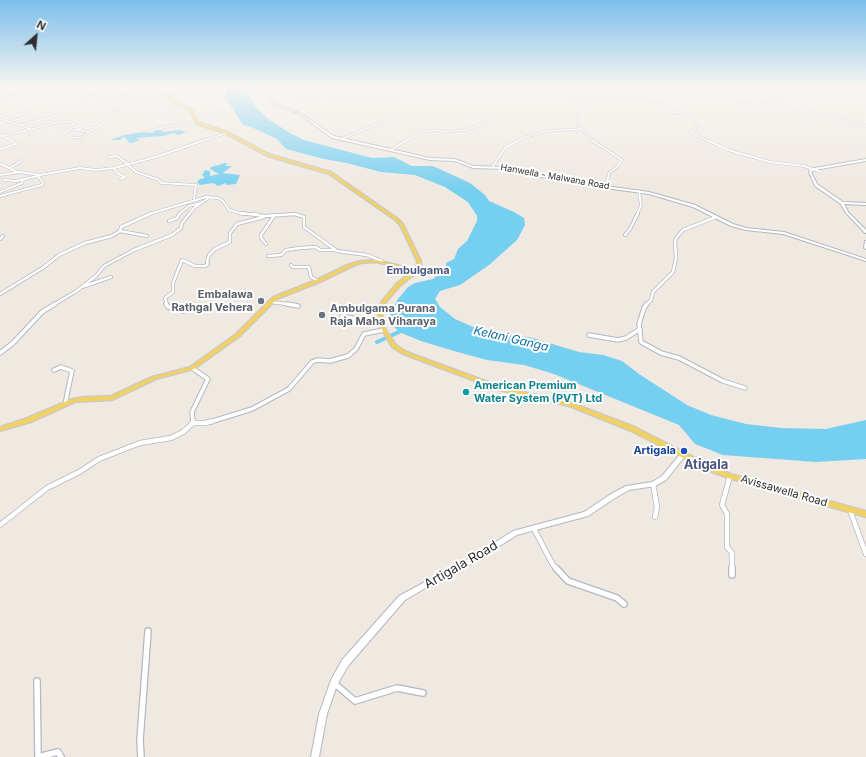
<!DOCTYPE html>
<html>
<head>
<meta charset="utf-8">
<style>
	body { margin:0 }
	#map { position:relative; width:866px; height:757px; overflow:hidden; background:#efe9e1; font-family:Inter,sans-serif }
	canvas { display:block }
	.north { position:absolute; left:16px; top:16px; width:40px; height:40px; -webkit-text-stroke:3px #fff; paint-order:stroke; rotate:27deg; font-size:11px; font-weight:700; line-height:16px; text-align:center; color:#2e2e2e }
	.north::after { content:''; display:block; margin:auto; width:14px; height:18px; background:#2e2e2e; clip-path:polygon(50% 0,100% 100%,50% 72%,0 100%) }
</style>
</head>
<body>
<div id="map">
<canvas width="866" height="757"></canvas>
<div class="north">N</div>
</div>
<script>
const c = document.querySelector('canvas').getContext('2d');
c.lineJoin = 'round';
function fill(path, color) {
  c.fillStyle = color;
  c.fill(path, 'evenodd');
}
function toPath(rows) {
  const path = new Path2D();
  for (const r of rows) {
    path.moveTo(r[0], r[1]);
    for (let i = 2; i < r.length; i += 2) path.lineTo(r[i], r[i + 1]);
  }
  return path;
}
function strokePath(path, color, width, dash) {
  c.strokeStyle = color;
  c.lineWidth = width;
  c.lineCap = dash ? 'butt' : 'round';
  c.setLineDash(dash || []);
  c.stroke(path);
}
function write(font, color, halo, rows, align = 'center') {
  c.font = font + ' Inter,sans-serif';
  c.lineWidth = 4;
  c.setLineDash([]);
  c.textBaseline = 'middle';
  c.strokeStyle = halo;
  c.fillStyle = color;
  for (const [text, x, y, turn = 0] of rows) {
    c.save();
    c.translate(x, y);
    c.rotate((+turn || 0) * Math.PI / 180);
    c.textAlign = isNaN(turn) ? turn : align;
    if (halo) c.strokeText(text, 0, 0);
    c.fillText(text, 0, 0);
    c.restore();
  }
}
fill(toPath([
	[230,86,246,86,253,104,268,119,290,133,304,140,372,158,394,157,412,166,433,166,470,183,485,195,489,201,514,212,524,218,525,225,517,240,489,265,460,285,440,291,435,299,440,307,455,319,487,333,499,335,529,337,579,352,603,355,622,361,639,374,687,405,711,415,746,424,781,428,826,429,866,420,866,459,816,462,723,455,695,444,679,425,554,374,524,365,487,360,454,351,421,341,399,332,391,323,390,313,398,299,408,287,415,283,433,279,446,269,446,263,454,259,458,249,467,241,477,221,477,216,468,202,445,187,415,175,381,172,347,163,324,159,286,149,277,139,251,127,243,125,234,110,225,98,226,90],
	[158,129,163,131,163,132,180,130,186,132,179,135,173,133,163,136,136,138,140,140,132,143,127,142,129,140,125,139,125,137,123,137,120,140,110,140,124,135,142,132,152,133,155,132,154,130],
	[225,163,228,164,225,166,232,166,223,173,240,175,236,184,226,185,226,183,218,186,213,183,200,185,197,182,200,179,205,178,202,175,205,170,210,171,210,176,219,174,210,169,211,167]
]), '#75cff0');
strokePath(toPath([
	[377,342,399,332]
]), '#75cff0', 4);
strokePath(toPath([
	[229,87,232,86]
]), '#0d6fa3', 1, [2.5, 2]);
const streetFar5 = toPath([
	[8,86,20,91],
	[82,86,98,90],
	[521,86,592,101],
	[188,90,215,89,218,88,216,86],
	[18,91,38,93],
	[456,91,464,89,457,86],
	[159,92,206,86],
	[74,94,88,97,154,87],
	[82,95,123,86],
	[267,96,280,94,307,99,314,98],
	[776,96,776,106],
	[330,97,338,100,363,101,400,95,438,86],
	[632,97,671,107,672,112,692,115,699,125,691,133,711,142],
	[106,99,157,91],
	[125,102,166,95],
	[737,102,765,104,834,116,835,118,866,126],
	[157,104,174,100],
	[117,106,125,110],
	[158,113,184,107],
	[192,116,220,112],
	[0,120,29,112],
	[4,120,30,129],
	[12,121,27,117],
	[20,125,48,118],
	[101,125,89,132,71,129,67,126,74,124,70,121,54,123,48,121,47,119,70,110,117,102,124,102,137,108,114,111],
	[77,130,89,124,101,124],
	[22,131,29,134],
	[148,131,195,121],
	[0,134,13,142],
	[60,136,71,129],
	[0,137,53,124],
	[69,137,80,138,89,132],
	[342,139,388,119,390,114],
	[199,142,227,133],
	[403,142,423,132,433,130,445,132,465,130,486,123],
	[516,142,526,137,547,131,581,129],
	[594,142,578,126,579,112,582,106,596,100,635,97,648,87,646,86]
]);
const streetFar4 = toPath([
	[593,141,622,160,617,167,609,173,607,182,604,186],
	[709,141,728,150,770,162,804,166,821,172],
	[0,149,16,144,12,141],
	[391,150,405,141],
	[108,157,117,156,129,165],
	[0,164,17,172],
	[128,165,136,172,159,180,161,183,196,185,194,199],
	[493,166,505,148,518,141],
	[10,168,21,161],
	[114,168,117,173,125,177,121,179],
	[0,175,20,172,40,175,80,168,96,170,114,168,156,157,202,141],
	[4,180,16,181,38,176],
	[0,192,22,183,23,180],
	[0,196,42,185,43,183,38,176,40,175],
	[149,214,206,197,218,198,223,201,229,210,243,214,257,214],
	[179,214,189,206,201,203],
	[189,214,194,208,210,197],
	[293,214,295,214],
	[637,214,641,206,639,191]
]);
const streetFar3 = toPath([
	[240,213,265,216,295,214,304,217,304,227,337,251,367,255,382,261],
	[169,221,177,218,180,213],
	[120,231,147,236],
	[625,235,630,229,638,213],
	[0,239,3,236],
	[266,244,261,238,261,235,274,216],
	[268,256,281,255,286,250,300,248,316,247,320,250,336,250],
	[291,265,293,267,309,267,311,277,318,281],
	[82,287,111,277],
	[0,294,44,267,59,255,85,243,112,236,120,231,121,227,152,213],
	[271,302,294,305],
	[53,305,75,292,96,276,104,266,134,250,172,235,181,228,182,223,190,213],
	[167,305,165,298,173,292,173,283,182,260,195,266,205,266,208,264,207,262,209,255,215,249,230,242,230,233,237,224,264,217],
	[646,305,651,300,653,292,673,272,676,258,675,241,677,237,683,230,716,217]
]);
const streetFar2 = toPath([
	[166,304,168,307,184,311],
	[287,304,298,306],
	[647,304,644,308,639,324,641,342,661,353,679,358,723,381,745,388],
	[342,316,371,322,381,322],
	[589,335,618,340,626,338,640,329],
	[0,353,13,343,42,312,55,304],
	[192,368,208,379,192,412,193,422],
	[54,370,61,367,72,371,65,404],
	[210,422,252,409,289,389,312,362,317,360,330,361,348,356,356,349,364,334,384,330]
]);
const streetFar1 = toPath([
	[193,421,193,423],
	[730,476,722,505,727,514,727,547,732,553,732,569],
	[653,484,657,507,655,517],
	[850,510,866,554],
	[0,525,47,488,81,471,99,459,140,443,171,438,183,432,193,423,205,423,213,421],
	[534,529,553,565,557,569]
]);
const street = toPath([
	[556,568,568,581,617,598,624,604],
	[732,568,732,575],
	[37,681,38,757,58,752,61,757],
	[334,683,355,701,397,688,423,693],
	[141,757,140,740,148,631]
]);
const secondary = toPath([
	[40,86,42,86,0,97,0,95,40,86],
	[254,86,256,86,257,90,268,96,272,103,300,113,334,136,430,158,455,159,473,166,505,167,539,175,559,176,584,183,649,192,695,205,733,224,746,228,784,232,866,259,866,261,783,234,746,230,731,226,693,207,649,194,584,185,559,178,539,177,505,169,473,168,455,161,430,160,332,138,298,113,270,103,266,96,255,90,254,86],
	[866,159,866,161,815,170,812,171,811,172,817,184,843,202,866,203,866,205,844,204,848,212,866,230,866,233,865,233,846,213,841,204,815,186,809,172,810,169,814,168,866,159],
	[865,241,866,241,866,249,864,248,865,241],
	[681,453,685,453,686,455,666,480,655,486,629,490,615,498,588,516,517,535,457,573,429,586,405,600,348,666,337,685,327,714,319,757,311,757,319,714,331,680,342,660,399,596,425,582,453,569,513,531,584,512,611,494,626,486,652,482,662,476,681,453]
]);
const primary = toPath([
	[153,86,155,86,158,91,169,95,178,102,191,109,198,122,228,132,269,154,331,172,397,218,403,224,421,261,421,265,417,272,400,286,386,302,382,310,383,322,386,330,396,345,407,352,502,387,572,403,635,427,711,466,731,474,866,511,866,517,728,478,707,470,631,431,569,406,499,390,403,354,392,347,382,330,379,322,378,310,382,301,396,284,412,271,376,262,361,263,351,267,320,282,277,299,240,336,194,369,156,379,112,400,75,402,31,422,0,431,0,427,27,418,72,399,84,397,111,396,152,377,190,367,236,334,273,297,316,280,347,265,360,261,376,260,414,269,417,265,417,261,400,225,395,220,329,174,267,156,226,134,196,124,189,110,176,104,167,97,156,91,153,86]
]);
strokePath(streetFar5, '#b4b7c1', 2.5);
strokePath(streetFar4, '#b4b7c1', 3);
strokePath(streetFar3, '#b4b7c1', 4);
strokePath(streetFar2, '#b4b7c1', 5.5);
strokePath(streetFar1, '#b4b7c1', 6);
strokePath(street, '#b4b7c1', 8);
strokePath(secondary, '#b4b7c1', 2);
strokePath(primary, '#c9c9c9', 2.5);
strokePath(streetFar5, '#fff', 1.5);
strokePath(streetFar4, '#fff', 2);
strokePath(streetFar3, '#fff', 2.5);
strokePath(streetFar2, '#fff', 3.5);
strokePath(streetFar1, '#fff', 4.5);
strokePath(street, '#fff', 5.5);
fill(secondary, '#fff');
fill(primary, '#f2d163');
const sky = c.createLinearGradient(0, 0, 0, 192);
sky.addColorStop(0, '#7abfeb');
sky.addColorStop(0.45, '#f8f5f2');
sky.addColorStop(1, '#f8f5f200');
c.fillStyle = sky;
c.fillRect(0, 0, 866, 192);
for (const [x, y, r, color] of [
	[261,301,4,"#6b7280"],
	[322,315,4,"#6b7280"],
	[466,392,4,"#0f9aa8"],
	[684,451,4,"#1a4fb4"]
]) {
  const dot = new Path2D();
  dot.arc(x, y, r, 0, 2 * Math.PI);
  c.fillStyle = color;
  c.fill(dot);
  strokePath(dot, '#fff', 1.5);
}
write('9px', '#2e2e2e', '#fff', [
	["Hanwella - Malwana Road",555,177,10]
]);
write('bold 11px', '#4d5680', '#fff', [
	["Embulgama",418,271]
]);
write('bold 11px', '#5b616d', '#fff', [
	["Embalawa",253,295],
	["Rathgal Vehera",253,308],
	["Ambulgama Purana",330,309,"left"],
	["Raja Maha Viharaya",330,322,"left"]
], 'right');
write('bold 11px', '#0d838f', '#fff', [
	["American Premium",474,386],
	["Water System (PVT) Ltd",474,399]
], 'left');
write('bold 11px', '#164399', '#fff', [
	["Artigala",676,451]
], 'right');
write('11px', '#2e2e2e', '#fff', [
	["Avissawella Road",784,491,16]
]);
write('italic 12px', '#0d6fa3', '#fff', [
	["Kelani Ganga",511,339,13]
]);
write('bold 13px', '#4d5680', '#fff', [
	["Atigala",706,465]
]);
write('13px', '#2e2e2e', '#fff', [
	["Artigala Road",461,565,-30]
]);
</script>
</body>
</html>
